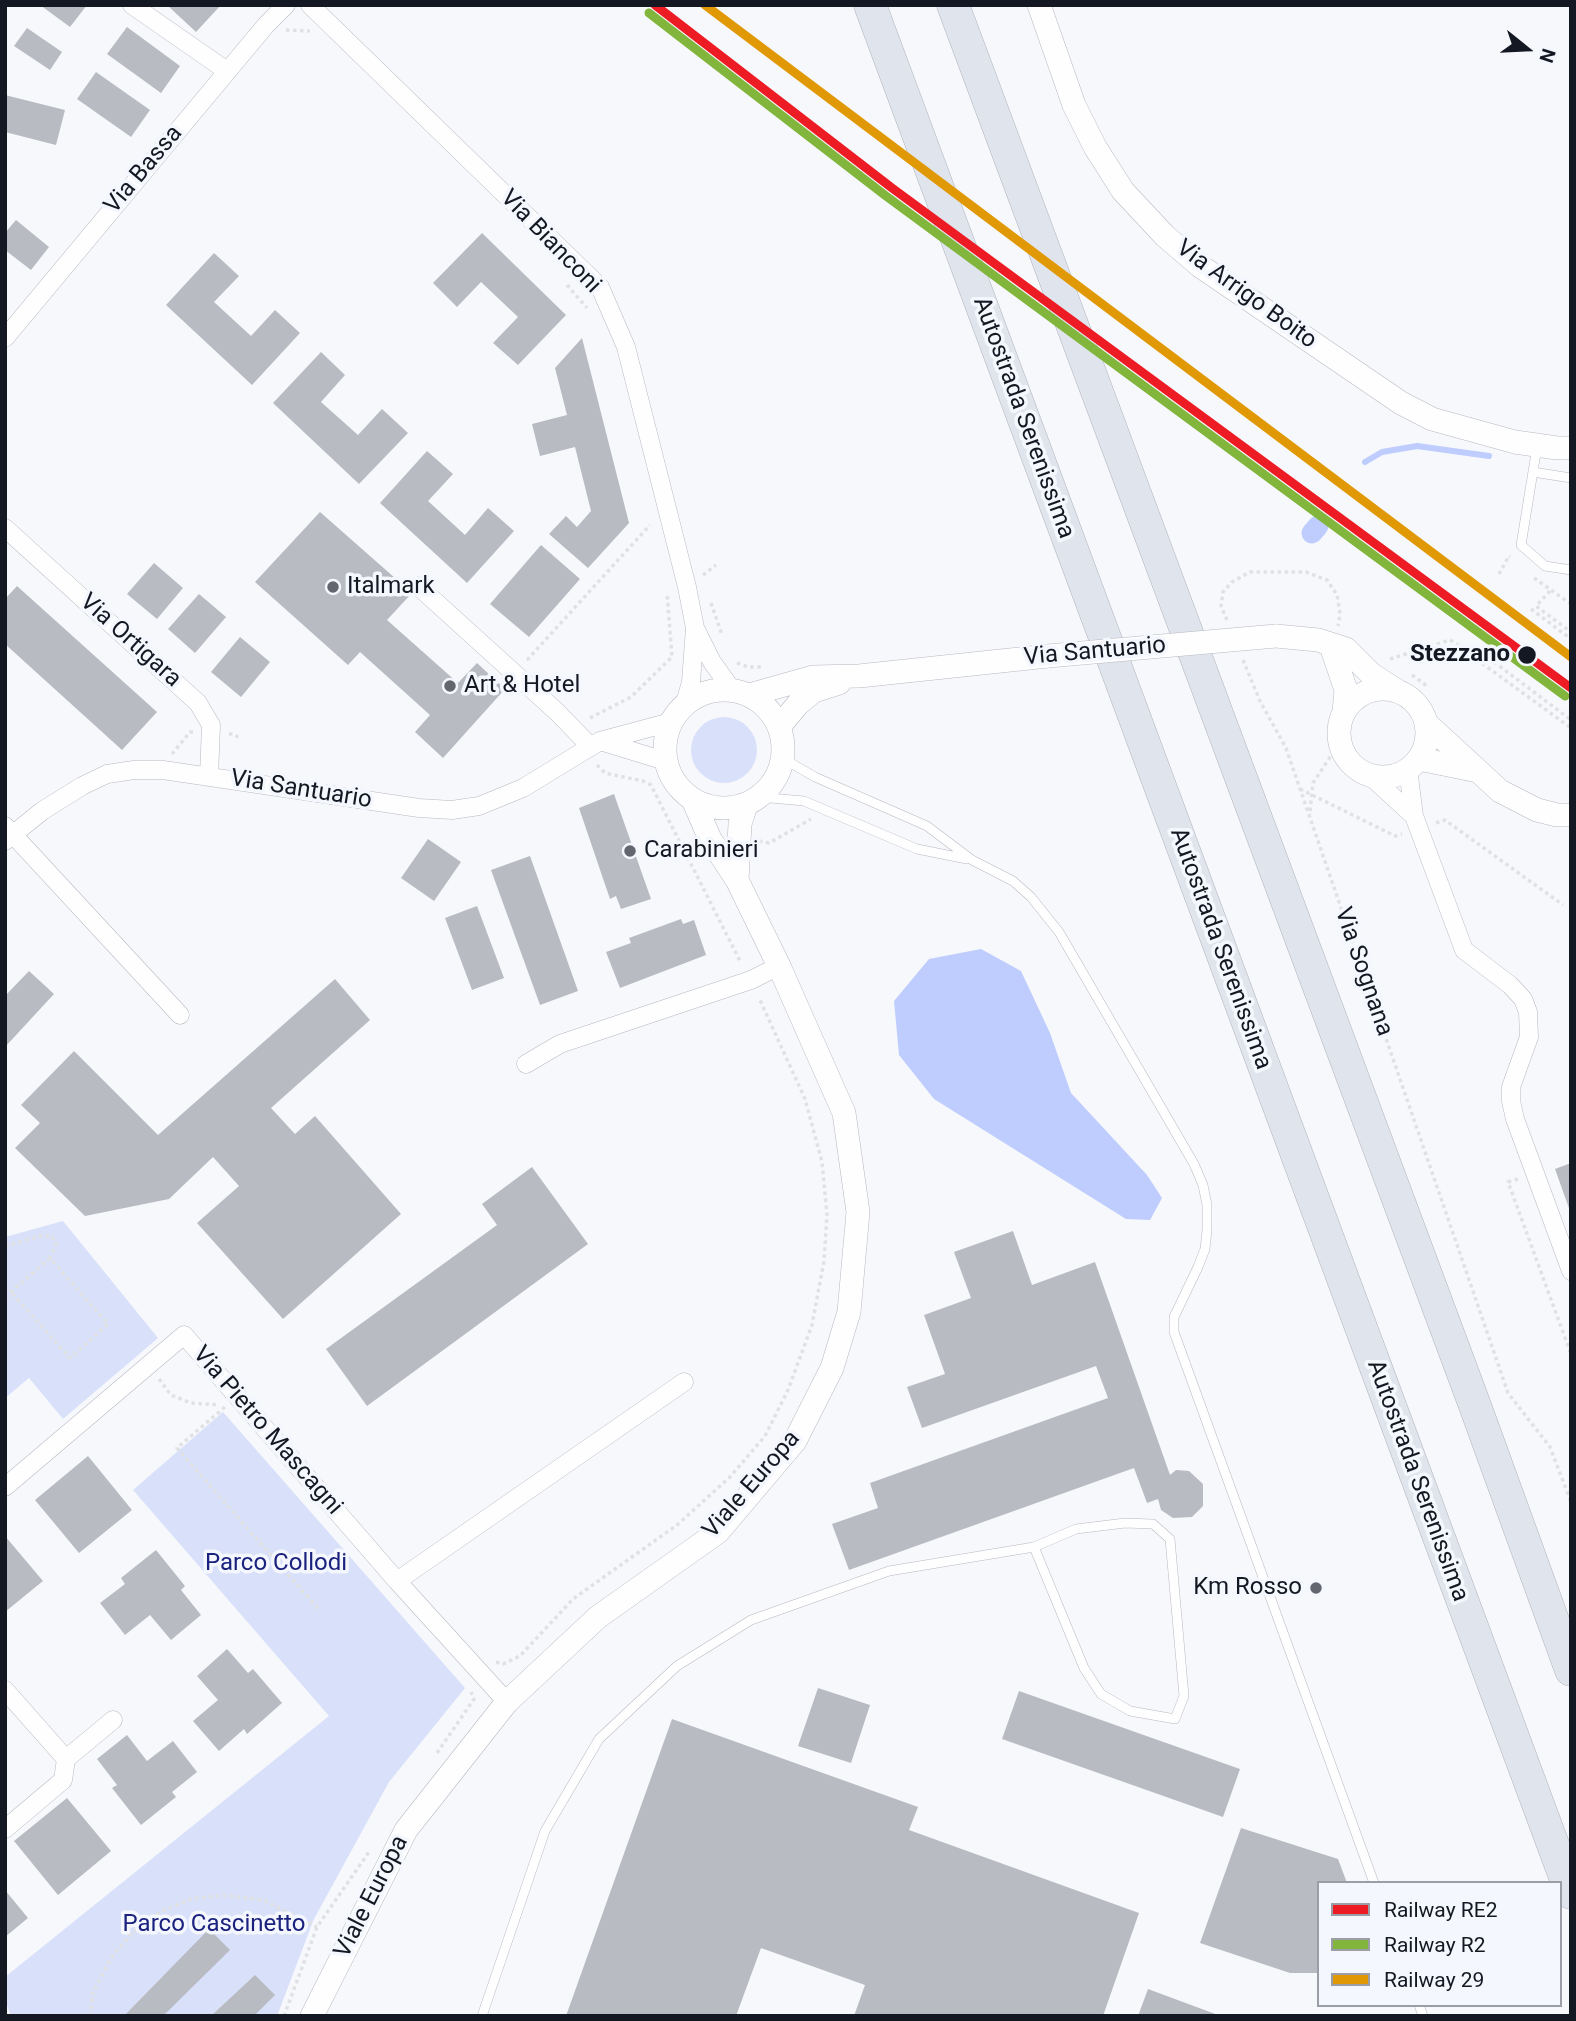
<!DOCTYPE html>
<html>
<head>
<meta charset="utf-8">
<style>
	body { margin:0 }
	#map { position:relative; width:1576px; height:2021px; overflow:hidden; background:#f7f8fc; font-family:Roboto,sans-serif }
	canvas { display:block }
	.frame { position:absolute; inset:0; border:7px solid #141823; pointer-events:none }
	.legend { position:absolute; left:1317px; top:1881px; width:245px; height:126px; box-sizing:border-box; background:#f5f7fe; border:2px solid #9b9ea6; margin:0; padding:9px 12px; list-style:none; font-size:21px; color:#141823 }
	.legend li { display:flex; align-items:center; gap:14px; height:35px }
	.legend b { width:35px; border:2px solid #9b9ea6 }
	.north { position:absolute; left:1492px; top:14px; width:70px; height:70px; -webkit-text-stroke:5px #f5f7fe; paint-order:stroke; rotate:108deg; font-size:19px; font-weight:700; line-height:28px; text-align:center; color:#141823 }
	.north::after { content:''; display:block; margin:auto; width:24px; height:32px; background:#141823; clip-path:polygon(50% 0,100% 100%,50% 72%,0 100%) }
</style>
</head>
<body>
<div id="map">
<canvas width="1576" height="2021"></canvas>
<div class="frame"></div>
<ul class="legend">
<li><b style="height:9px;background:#ed1c24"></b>Railway RE2</li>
<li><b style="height:9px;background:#81b53c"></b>Railway R2</li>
<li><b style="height:9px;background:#e09804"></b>Railway 29</li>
</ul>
<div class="north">N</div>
</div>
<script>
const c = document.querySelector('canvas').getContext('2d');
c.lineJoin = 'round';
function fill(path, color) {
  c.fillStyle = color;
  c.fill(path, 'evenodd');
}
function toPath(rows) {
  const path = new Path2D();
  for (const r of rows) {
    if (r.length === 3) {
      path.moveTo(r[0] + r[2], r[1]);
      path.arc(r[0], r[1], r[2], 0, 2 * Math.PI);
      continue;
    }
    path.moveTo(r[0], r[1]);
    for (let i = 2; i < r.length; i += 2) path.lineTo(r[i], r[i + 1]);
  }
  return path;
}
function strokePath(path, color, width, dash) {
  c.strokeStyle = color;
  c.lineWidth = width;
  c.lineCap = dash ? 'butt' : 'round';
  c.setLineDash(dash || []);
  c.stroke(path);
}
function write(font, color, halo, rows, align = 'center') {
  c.font = font + ' Roboto,sans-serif';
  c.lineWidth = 7;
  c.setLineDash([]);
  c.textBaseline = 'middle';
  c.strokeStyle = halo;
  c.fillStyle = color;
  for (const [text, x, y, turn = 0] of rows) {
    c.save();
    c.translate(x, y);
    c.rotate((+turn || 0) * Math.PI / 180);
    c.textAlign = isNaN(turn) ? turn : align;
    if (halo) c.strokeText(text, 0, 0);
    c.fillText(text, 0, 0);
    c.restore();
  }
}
fill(toPath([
	[724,750,33],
	[63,1221,158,1338,63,1419,29,1378,5,1398,5,1237],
	[223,1412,465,1688,389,1782,314,1919,277,2016,11,2016,5,2000,5,1977,329,1716,133,1490]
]), '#d9e1fa');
fill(toPath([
	[981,949,1021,971,1050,1033,1071,1093,1147,1175,1162,1198,1150,1220,1126,1219,934,1099,899,1055,894,1001,929,959]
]), '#becdfd');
strokePath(toPath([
	[1365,462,1382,452,1417,446,1489,456]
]), '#becdfd', 6);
strokePath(toPath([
	[1312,533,1318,526]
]), '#becdfd', 21);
fill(toPath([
	[40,5,87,5,70,27],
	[167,5,221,5,196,32],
	[127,27,180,66,161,93,107,54],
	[27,28,62,52,50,70,14,46],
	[96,72,150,110,131,137,77,99],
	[5,95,65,110,56,145,5,132],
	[16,220,49,247,31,270,5,250,5,233],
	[482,233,566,315,518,365,493,343,518,317,481,282,457,307,433,283],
	[214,253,239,276,214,302,251,336,275,310,300,333,252,385,166,305],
	[582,338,629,523,588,568,549,534,566,516,577,527,591,511,575,447,540,456,532,424,567,415,555,368],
	[321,352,345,375,321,402,358,435,382,409,408,433,359,484,273,403],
	[427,451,453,474,428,501,465,535,488,508,514,531,467,583,380,503],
	[320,512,412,593,387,620,458,683,477,663,505,689,443,758,415,732,430,715,360,652,348,665,255,582],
	[541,545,580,579,529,637,490,604],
	[154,563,183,588,157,619,127,594],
	[17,586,157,712,122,750,5,644,5,599],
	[199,594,226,617,195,653,168,629],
	[240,637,270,662,241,697,211,672],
	[614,794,651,899,621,909,616,896,610,899,579,808],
	[428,839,461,862,434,901,401,878],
	[530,856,578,991,540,1005,491,870],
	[477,906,504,978,472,990,445,918],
	[681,919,683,924,694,920,706,955,620,988,606,952,631,943,629,938],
	[29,971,54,994,5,1047,5,996],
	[335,979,370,1020,271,1108,295,1134,315,1116,401,1214,283,1319,197,1223,239,1186,213,1157,169,1199,85,1216,15,1148,40,1123,21,1105,74,1051,158,1135],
	[1571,1163,1571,1211,1570,1211,1555,1169],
	[532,1167,588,1244,367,1406,326,1349,497,1225,482,1204],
	[1013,1231,1032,1285,1095,1262,1170,1475,1176,1470,1189,1471,1203,1484,1203,1506,1192,1517,1173,1518,1161,1510,1158,1499,1147,1503,1134,1468,849,1570,832,1524,878,1508,870,1483,1108,1398,1096,1366,922,1428,907,1387,945,1374,924,1315,971,1298,954,1252],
	[88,1456,132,1510,79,1553,35,1500],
	[5,1536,43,1581,5,1612],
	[156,1550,185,1586,181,1590,201,1615,171,1640,150,1615,125,1635,100,1603,125,1584,121,1578],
	[227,1649,248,1673,253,1669,282,1703,247,1734,244,1729,219,1751,193,1721,218,1700,197,1676],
	[818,1688,870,1705,851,1763,798,1746],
	[1019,1691,1240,1769,1223,1817,1002,1739],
	[672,1719,918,1807,909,1830,1139,1913,1103,2016,854,2016,865,1985,761,1948,736,2016,566,2016],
	[127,1735,147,1761,173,1741,197,1772,172,1792,176,1797,141,1825,112,1788,117,1785,97,1759],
	[67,1798,111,1851,58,1895,14,1841],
	[1241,1828,1338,1859,1347,1883,1319,1883,1319,1973,1290,1973,1200,1943],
	[5,1890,28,1918,5,1937],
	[209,1929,230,1950,163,2016,124,2016],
	[255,1975,275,1995,254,2016,211,2016],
	[1148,1989,1218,2015,1217,2016,1138,2016]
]), '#b9bbc2');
const service = toPath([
	[1537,447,1521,545,1545,566,1571,570],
	[1533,472,1571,478],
	[782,758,815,777,927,826,972,860,1013,881,1031,897,1059,932,1194,1164,1203,1185,1207,1205,1207,1230,1205,1249,1198,1267,1174,1317,1174,1332,1374,1883],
	[759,797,804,801,917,849,967,859],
	[1419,2005,1423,2016],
	[482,2016,545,1831,599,1739,677,1666,751,1620,889,1571,1034,1547,1076,1529,1125,1523,1153,1524,1170,1539,1184,1696,1175,1719,1130,1711,1101,1694,1084,1668,1034,1547]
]);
const minor = toPath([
	[132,5,227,71],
	[310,5,600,287,626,347,687,587,695,628,691,682,685,703],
	[5,338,266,25,286,5],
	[5,528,198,703,211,725,209,776],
	[418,586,557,712,591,747],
	[695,628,712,662,732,690],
	[603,742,665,761],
	[1408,769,1414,816,1464,950,1510,985,1523,999,1528,1012,1529,1037,1511,1087,1511,1101,1515,1119,1571,1271],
	[1368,774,1414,816],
	[5,826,180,1015],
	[5,841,42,811,82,786,107,774,134,770,163,770,419,808,452,810,479,806,523,788,600,741,671,722],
	[526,1064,560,1044,751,980,779,966],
	[5,1487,184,1335,397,1581,507,1702],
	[397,1581,684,1382],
	[5,1690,66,1759,63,1780,5,1829],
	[66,1759,113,1720]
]);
const tertiary = toPath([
	[1039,5,1074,105,1095,147,1123,191,1165,236,1200,266,1401,403,1432,419,1515,442,1557,448,1571,448],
	[1276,636,1318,640,1346,649,1371,674,1396,690],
	[1331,646,1346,690,1344,712],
	[1383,733,44],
	[724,749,59],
	[749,695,813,677,859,676,1048,656],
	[1426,723,1500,791,1537,810,1557,815,1571,815],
	[779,727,798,704,814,691,839,683],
	[1419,759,1478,771],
	[737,880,740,824,746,805],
	[312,2016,406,1830,507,1702,598,1617,718,1532,795,1441,832,1368,849,1312,858,1212,844,1113,779,966,737,880,710,839,693,800]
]);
const motorway = toPath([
	[870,5,1571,1893],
	[953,5,1474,1403,1571,1670]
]);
strokePath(service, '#b7b9c1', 10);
strokePath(minor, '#b7b9c1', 19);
strokePath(tertiary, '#b7b9c1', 24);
strokePath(motorway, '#b1b4be', 33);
strokePath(toPath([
	[286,30,310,31],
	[567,285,587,308],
	[1499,574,1509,556,1510,557],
	[703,575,716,565],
	[1534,578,1571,604],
	[1550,591,1536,606,1571,632],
	[711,603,722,635],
	[1531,609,1571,639],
	[1227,620,1221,606,1223,592,1232,582,1250,572,1306,572,1327,580,1337,595,1340,614,1338,626],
	[1465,651,1571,728],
	[1390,659,1450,640,1465,649],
	[529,660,528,659,650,525],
	[1243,660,1260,701,1286,748,1508,1393,1550,1447,1571,1502],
	[1494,662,1571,720],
	[737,663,748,667,764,667],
	[1412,675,1427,686],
	[590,718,631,697,672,657,667,593],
	[229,734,234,734,239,738],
	[172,754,190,732,193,732],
	[597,765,605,773,643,781,651,785,741,963],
	[1300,789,1395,836,1402,834],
	[1310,811,1313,783,1336,748,1339,737],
	[1436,823,1445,820,1563,905],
	[759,841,769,843,811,819],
	[1518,1179,1508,1182,1571,1354],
	[5,1246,40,1236,52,1236,56,1245,50,1258,108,1324,70,1358,11,1292],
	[5,1297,50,1258],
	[159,1379,171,1395,191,1403,219,1405],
	[225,1407,177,1448,320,1611],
	[496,1662,503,1664,520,1656,573,1599,677,1525,730,1477,765,1436,788,1390,812,1325,824,1261,827,1215,822,1162,805,1099,759,998],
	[437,1753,474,1699,471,1692],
	[90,2016,93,1992,111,1958,133,1932,160,1912,191,1899,223,1895,263,1900,317,1927],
	[284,2016,317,1927,369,1852]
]), '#e0e1e2', 3.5, [3.5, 3.5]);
strokePath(service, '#fefeff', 9);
strokePath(minor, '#fefeff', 18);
strokePath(tertiary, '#fefeff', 23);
strokePath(motorway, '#e0e4ec', 32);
const tertiaryBridge = toPath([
	[1048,656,1276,636]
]);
strokePath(tertiaryBridge, '#b7b9c1', 24, []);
strokePath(tertiaryBridge, '#fefeff', 23);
strokePath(toPath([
	[655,5,892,188,1571,688]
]), '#ed1c24', 9);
strokePath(toPath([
	[649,13,886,196,1565,696]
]), '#81b53c', 9);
strokePath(toPath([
	[705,5,1571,657]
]), '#e09804', 9);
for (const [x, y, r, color] of [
	[333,587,7,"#63666f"],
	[1527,655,10,"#141823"],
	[450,686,7,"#63666f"],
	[630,851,7,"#63666f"],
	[1316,1588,7,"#63666f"]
]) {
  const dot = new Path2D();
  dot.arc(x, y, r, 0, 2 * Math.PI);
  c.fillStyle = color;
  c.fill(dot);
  strokePath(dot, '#f5f7fe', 2.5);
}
write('24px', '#141823', '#f5f7fe', [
	["Via Bassa",144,170,-50],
	["Via Bianconi",550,242,46],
	["Via Arrigo Boito",1246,295,36],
	["Autostrada Serenissima",1023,418,70],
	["Via Ortigara",130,641,42],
	["Via Santuario",1095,652,-5],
	["Via Santuario",301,790,9],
	["Autostrada Serenissima",1220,949,70],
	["Via Sognana",1363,972,71],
	["Via Pietro Mascagni",267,1431,49],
	["Autostrada Serenissima",1417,1481,70],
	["Viale Europa",752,1485,-49],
	["Viale Europa",372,1897,-63]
]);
write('24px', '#141823', '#f5f7fe', [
	["Italmark",347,587],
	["Art & Hotel",464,686],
	["Carabinieri",644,851],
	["Km Rosso",1302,1588,"right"]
], 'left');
write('bold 24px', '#141823', '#f5f7fe', [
	["Stezzano",1510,655]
], 'right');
write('24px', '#1a227e', '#f5f7fe', [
	["Parco Collodi",276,1564],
	["Parco Cascinetto",214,1925]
]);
</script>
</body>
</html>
